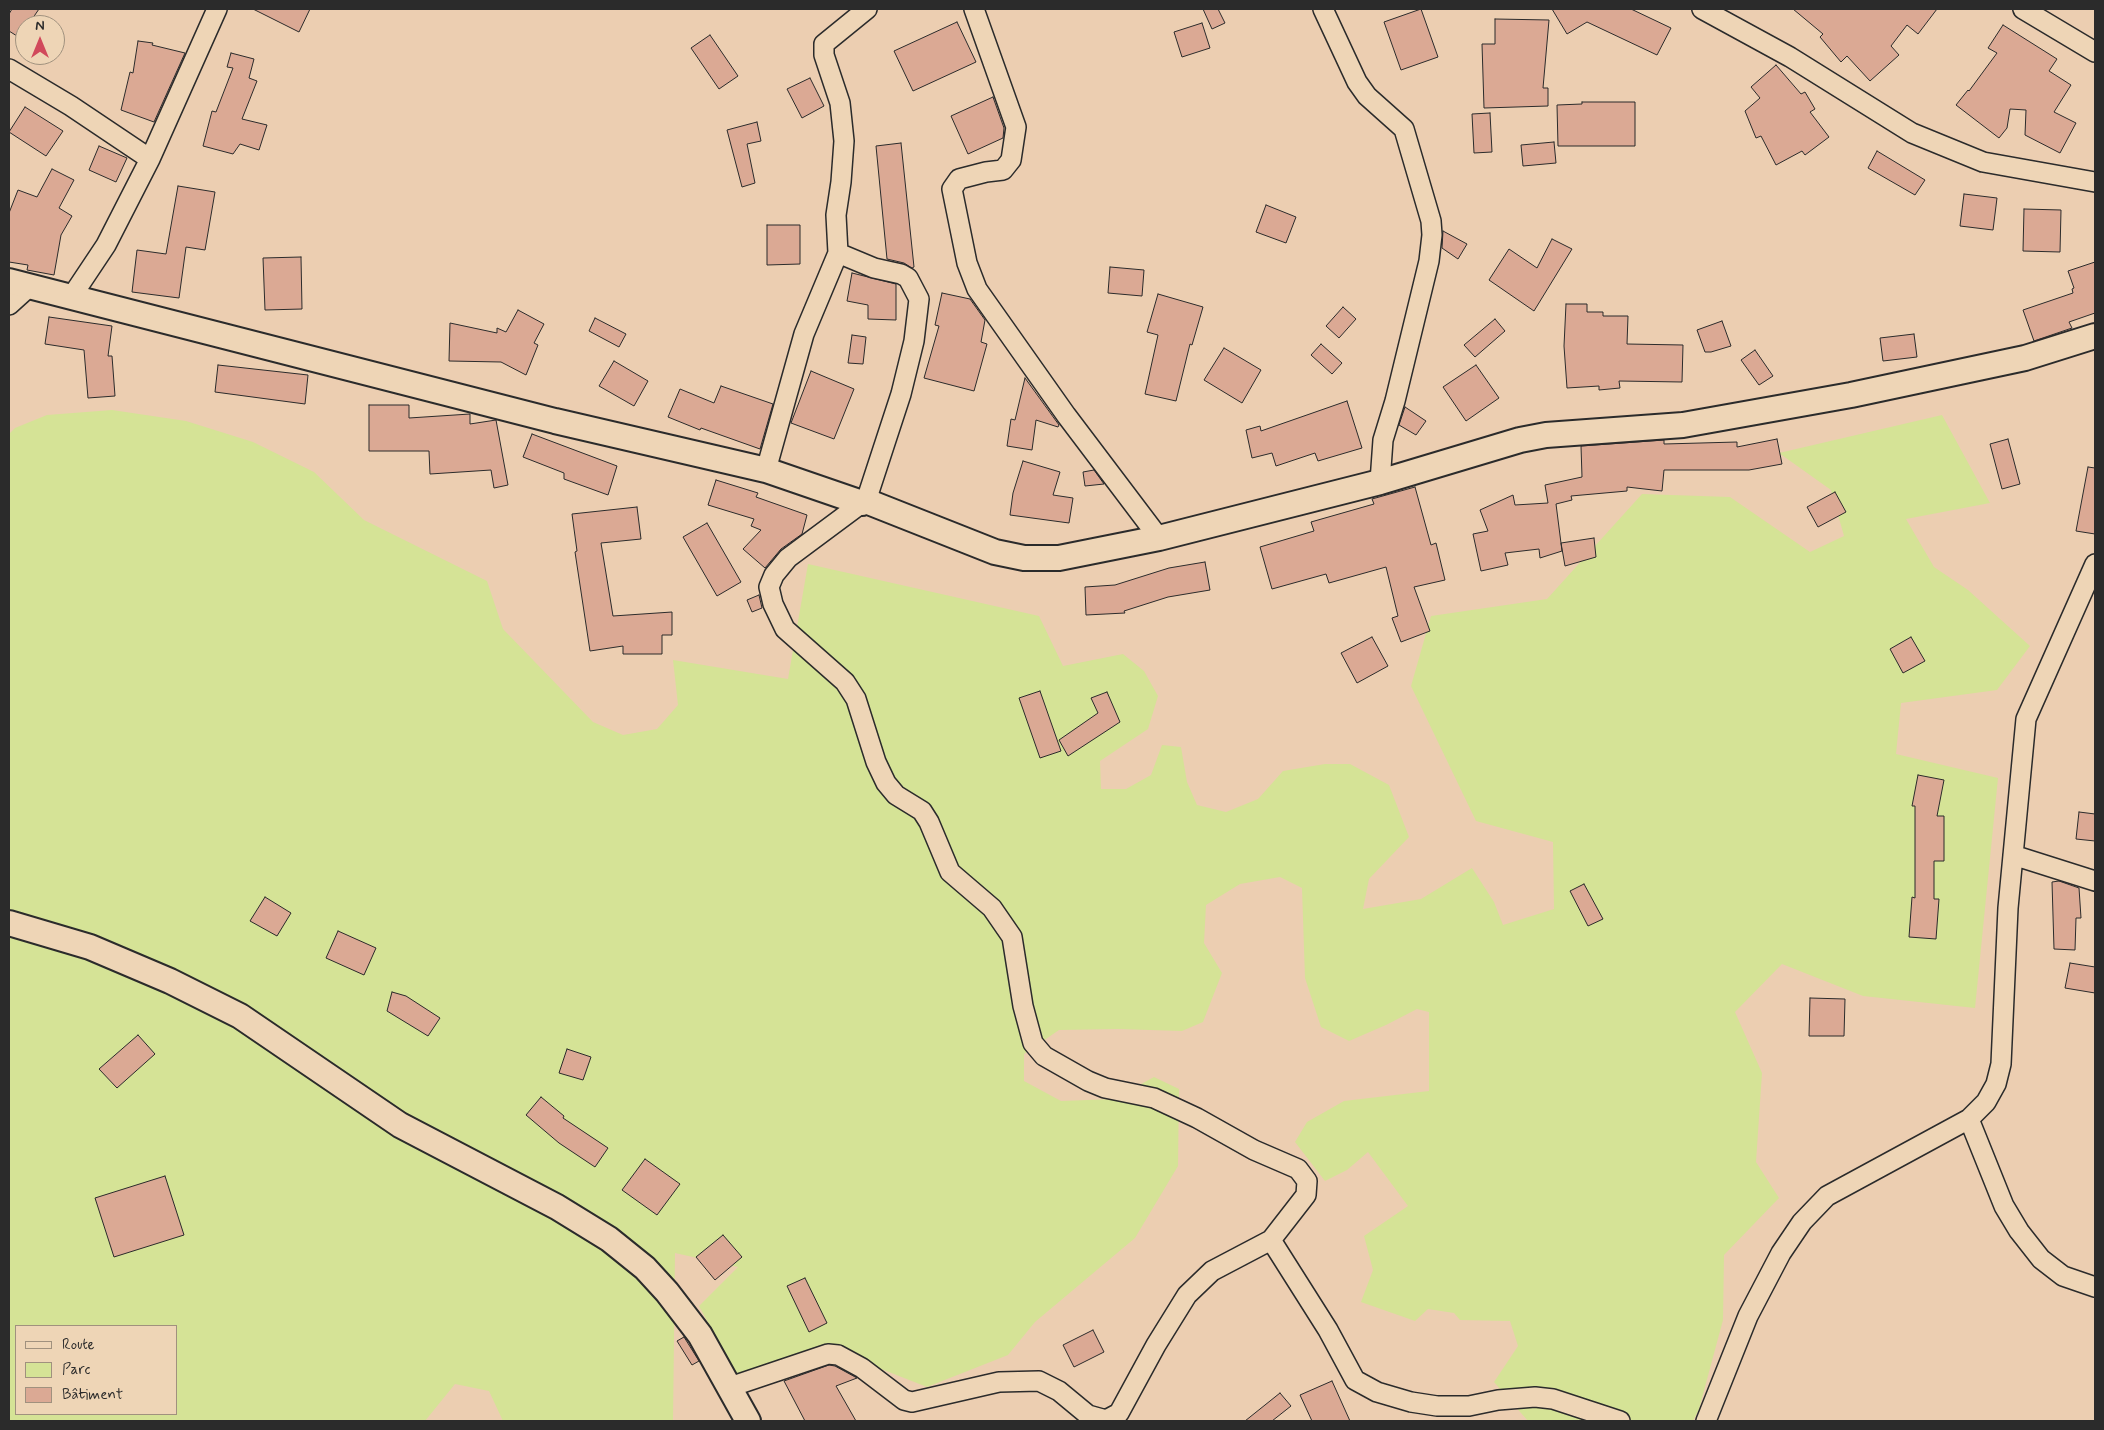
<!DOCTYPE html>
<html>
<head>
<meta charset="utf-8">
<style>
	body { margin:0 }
	#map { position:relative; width:2104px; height:1430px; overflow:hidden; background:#ecceb1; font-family:Mynerve,sans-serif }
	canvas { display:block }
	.frame { position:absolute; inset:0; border:10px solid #2b2b2b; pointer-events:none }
	.legend { position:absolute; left:15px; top:1325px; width:162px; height:90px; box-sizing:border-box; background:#eed5b6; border:1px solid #a0917e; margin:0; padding:6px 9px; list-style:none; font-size:15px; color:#2b2b2b }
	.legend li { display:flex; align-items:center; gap:10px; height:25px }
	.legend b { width:25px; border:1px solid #a0917e }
	.north { position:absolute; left:15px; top:15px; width:50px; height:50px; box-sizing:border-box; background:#eed5b6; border:1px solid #a0917e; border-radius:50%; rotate:0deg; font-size:14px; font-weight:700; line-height:20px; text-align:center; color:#2b2b2b }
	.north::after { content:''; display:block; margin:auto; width:18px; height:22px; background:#d1495b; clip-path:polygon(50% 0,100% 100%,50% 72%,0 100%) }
</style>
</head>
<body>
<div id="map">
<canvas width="2104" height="1430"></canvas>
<div class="frame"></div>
<ul class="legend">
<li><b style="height:6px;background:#eed5b6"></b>Route</li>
<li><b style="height:14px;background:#d5e396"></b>Parc</li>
<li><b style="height:14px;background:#dba994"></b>Bâtiment</li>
</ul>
<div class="north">N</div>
</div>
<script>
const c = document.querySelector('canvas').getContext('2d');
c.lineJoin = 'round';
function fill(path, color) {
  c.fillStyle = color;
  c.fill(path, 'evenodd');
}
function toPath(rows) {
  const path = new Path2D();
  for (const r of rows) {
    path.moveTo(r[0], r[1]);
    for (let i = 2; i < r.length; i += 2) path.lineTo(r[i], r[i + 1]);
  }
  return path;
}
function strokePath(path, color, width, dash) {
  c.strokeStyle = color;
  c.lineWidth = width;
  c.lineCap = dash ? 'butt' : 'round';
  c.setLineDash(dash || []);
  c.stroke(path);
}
fill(toPath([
	[112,410,186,421,253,442,314,472,364,520,487,581,503,629,593,722,623,735,657,729,678,705,673,660,788,679,808,564,1039,616,1063,666,1123,654,1144,671,1158,696,1148,729,1100,761,1101,789,1126,789,1151,775,1162,745,1181,747,1187,782,1197,805,1226,812,1258,799,1283,771,1325,764,1350,764,1389,785,1409,837,1369,879,1363,909,1421,899,1472,868,1494,902,1503,925,1554,909,1553,842,1476,821,1411,686,1431,616,1547,599,1642,494,1730,497,1810,552,1844,536,1831,490,1779,453,1942,415,1990,503,1906,519,1934,567,1968,590,2030,646,1997,690,1901,703,1896,754,1998,778,1975,1008,1863,996,1782,964,1735,1012,1762,1073,1756,1162,1779,1198,1724,1255,1723,1320,1699,1409,1693,1421,1528,1421,1494,1382,1518,1346,1510,1321,1460,1320,1454,1313,1428,1309,1415,1321,1361,1302,1373,1270,1364,1236,1408,1206,1368,1152,1347,1170,1325,1181,1295,1142,1307,1122,1344,1101,1429,1091,1429,1012,1417,1009,1386,1025,1349,1041,1321,1027,1305,978,1302,888,1280,877,1240,884,1206,905,1204,943,1222,973,1203,1022,1182,1031,1118,1029,1059,1030,1024,1054,1024,1081,1061,1101,1114,1099,1154,1077,1179,1089,1178,1166,1135,1238,1035,1322,1008,1355,927,1387,838,1352,740,1382,699,1306,738,1267,675,1253,673,1421,503,1421,489,1391,455,1384,425,1421,9,1421,9,434,15,428,47,415],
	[16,1326,176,1326,176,1414,16,1414]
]), '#d5e396');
const building = toPath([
	[12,9,39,9,28,25,25,25,25,41,9,31,9,14,12,9],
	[253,9,310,9,299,32,253,9],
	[1203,9,1218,9,1225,23,1212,29,1203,9],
	[1421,9,1438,57,1401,70,1384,22,1421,9],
	[1552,9,1631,9,1671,28,1657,55,1587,22,1567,34,1552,9],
	[1793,9,1937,9,1918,34,1907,25,1891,46,1899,55,1870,81,1847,56,1841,62,1820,37,1823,34,1793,9],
	[1495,19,1549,20,1543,88,1548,88,1548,106,1484,108,1482,44,1495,44,1495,19],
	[957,22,976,62,913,91,894,51,957,22],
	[1202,23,1210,48,1182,57,1174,32,1202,23],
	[2003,25,2057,59,2049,71,2071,85,2054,112,2076,123,2060,153,2025,135,2026,110,2010,109,2007,128,1999,138,1956,105,1968,90,1969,91,1997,53,1988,48,2003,25],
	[710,35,738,76,719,89,691,48,710,35],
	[138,41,153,43,152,45,185,53,154,122,121,110,130,72,133,73,138,41],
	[231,53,254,59,249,78,257,81,242,119,267,125,259,150,240,144,233,154,203,146,212,111,216,112,233,68,227,67,231,53],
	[1776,65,1801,94,1805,92,1815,109,1810,112,1829,137,1805,155,1802,151,1776,165,1761,136,1756,138,1745,111,1760,98,1751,87,1776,65],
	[810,78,824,106,802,118,787,89,810,78],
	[993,97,1004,128,1003,138,968,154,951,116,993,97],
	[1582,102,1635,102,1635,146,1558,146,1557,105,1582,104,1582,102],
	[25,107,63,131,46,156,9,132,25,107],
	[1490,113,1492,152,1474,153,1472,114,1490,113],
	[757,122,761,141,747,144,755,183,742,187,727,130,757,122],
	[1554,142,1556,163,1523,166,1521,145,1554,142],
	[901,143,914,267,912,268,904,263,887,259,876,146,901,143],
	[99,146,127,158,116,182,89,170,99,146],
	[1877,151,1925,180,1915,195,1868,168,1877,151],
	[52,169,74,180,59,208,72,216,61,235,54,275,27,270,28,265,9,262,9,213,18,190,37,197,52,169],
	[178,186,215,192,205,250,186,247,179,298,132,292,137,250,166,254,178,186],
	[1964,194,1997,198,1993,230,1960,226,1964,194],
	[1266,205,1296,217,1286,243,1256,232,1266,205],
	[2024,209,2061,210,2060,252,2023,251,2024,209],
	[767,225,800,225,800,264,767,265,767,225],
	[1443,231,1467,244,1458,259,1442,248,1443,231],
	[1552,239,1572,249,1534,311,1489,280,1509,249,1537,268,1552,239],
	[301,257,302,309,265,310,263,258,301,257],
	[2095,262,2095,313,2069,322,2072,328,2034,341,2023,310,2073,293,2072,289,2074,288,2068,271,2095,262],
	[1110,267,1144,270,1142,296,1108,293,1110,267],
	[852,273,896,284,896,320,868,319,868,305,847,301,852,273],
	[942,293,970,299,985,320,981,342,987,344,974,391,924,378,939,326,935,325,942,293],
	[1158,294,1203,307,1192,345,1190,344,1176,401,1145,394,1158,335,1147,332,1158,294],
	[1566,304,1587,304,1587,312,1603,312,1603,316,1628,316,1627,344,1683,345,1682,382,1619,381,1620,388,1599,390,1599,386,1567,388,1564,346,1566,304],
	[1343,307,1356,319,1339,338,1326,326,1343,307],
	[518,310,544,324,534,343,538,345,526,375,501,362,449,361,450,323,497,333,497,328,506,332,518,310],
	[49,317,112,326,108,356,112,356,115,396,88,398,84,350,45,344,49,317],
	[595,318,626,334,619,347,589,331,595,318],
	[1495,319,1505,331,1475,357,1464,345,1495,319],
	[1722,321,1731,346,1711,352,1705,352,1697,330,1722,321],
	[1914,334,1917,357,1883,361,1880,338,1914,334],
	[852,335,866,337,863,364,848,363,852,335],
	[1321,344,1342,363,1332,374,1311,355,1321,344],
	[1224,348,1261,370,1242,403,1204,380,1224,348],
	[1755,350,1773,376,1759,385,1741,360,1755,350],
	[614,361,648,381,634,406,599,386,614,361],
	[218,365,308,375,305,404,215,392,218,365],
	[1476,365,1499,398,1466,421,1443,387,1476,365],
	[811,371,854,389,834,439,791,423,811,371],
	[1025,378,1059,425,1058,427,1036,420,1032,450,1007,446,1011,419,1015,420,1025,378],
	[721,386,773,404,760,449,701,428,700,430,668,417,680,389,714,403,721,386],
	[1347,401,1362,448,1318,461,1315,453,1276,466,1272,453,1252,458,1246,430,1260,426,1261,431,1347,401],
	[369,405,409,405,409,418,470,414,470,424,496,420,508,485,494,488,491,470,430,474,429,451,369,451,369,405],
	[1405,407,1426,421,1416,435,1399,425,1405,407],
	[532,434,617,466,608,495,564,479,564,473,523,457,532,434],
	[1777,439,1782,464,1749,470,1664,470,1662,491,1627,487,1627,491,1571,496,1572,500,1556,504,1562,551,1540,558,1539,549,1505,553,1508,565,1481,571,1473,534,1488,531,1480,510,1513,495,1515,505,1548,503,1545,485,1582,477,1581,446,1664,440,1664,444,1737,442,1737,447,1777,439],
	[2008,439,2020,484,2002,489,1990,444,2008,439],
	[1023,461,1060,472,1053,495,1073,498,1069,523,1010,515,1013,493,1023,461],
	[2088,467,2095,468,2095,534,2076,531,2088,467],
	[1094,470,1104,484,1085,486,1083,472,1094,470],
	[716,480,758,493,756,497,807,515,802,534,781,549,765,568,743,549,761,530,751,526,754,519,708,505,716,480],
	[1415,487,1431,545,1436,543,1445,580,1414,587,1430,631,1401,642,1392,618,1398,616,1386,567,1329,583,1326,574,1272,589,1260,547,1314,531,1311,522,1374,504,1372,499,1415,487],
	[1835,492,1846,512,1818,527,1807,507,1835,492],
	[637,507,641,539,601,543,613,616,672,612,672,635,662,635,662,654,623,654,623,646,590,651,575,552,577,551,572,514,637,507],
	[707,523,741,582,717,596,683,537,707,523],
	[1594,538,1596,557,1565,566,1561,543,1594,538],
	[1205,562,1210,590,1168,597,1124,611,1125,613,1086,615,1085,587,1115,585,1169,568,1205,562],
	[759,595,762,608,752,612,747,600,759,595],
	[1372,637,1388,666,1357,683,1341,653,1372,637],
	[1911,637,1925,661,1903,673,1890,649,1911,637],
	[1040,691,1061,751,1040,758,1019,698,1040,691],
	[1107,692,1120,722,1068,756,1059,740,1098,713,1091,698,1107,692],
	[1918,775,1944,780,1937,816,1944,816,1944,861,1934,861,1934,899,1939,899,1936,939,1909,937,1912,897,1915,898,1915,806,1912,806,1918,775],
	[2079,812,2095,814,2095,841,2076,839,2079,812],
	[2059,881,2079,888,2081,918,2076,918,2075,950,2054,949,2052,882,2059,881],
	[1584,884,1603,919,1588,926,1570,891,1584,884],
	[265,897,291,913,277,936,250,921,265,897],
	[338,931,376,948,364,975,326,958,338,931],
	[2070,963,2095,967,2095,993,2065,988,2070,963],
	[392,992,406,996,440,1018,428,1036,387,1011,392,992],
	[1810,998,1845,999,1844,1036,1809,1036,1810,998],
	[138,1035,155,1054,117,1088,99,1069,138,1035],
	[567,1049,591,1057,583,1080,559,1073,567,1049],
	[541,1097,564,1116,563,1118,608,1148,595,1167,559,1143,526,1115,541,1097],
	[645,1159,680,1184,657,1215,622,1190,645,1159],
	[165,1176,184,1235,114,1257,95,1198,165,1176],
	[723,1235,742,1257,715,1280,696,1257,723,1235],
	[805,1278,827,1323,809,1332,787,1286,805,1278],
	[1093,1330,1104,1352,1074,1367,1063,1345,1093,1330],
	[684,1337,699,1361,692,1365,677,1341,684,1337],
	[829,1365,835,1366,857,1378,836,1386,856,1421,805,1421,784,1381,829,1365],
	[1332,1381,1350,1421,1312,1421,1300,1395,1332,1381],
	[1280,1393,1291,1406,1272,1421,1245,1421,1280,1393]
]);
fill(building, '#dba994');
strokePath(building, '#2b2b2b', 1);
const minor = toPath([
	[974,9,1016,127,1011,160,1003,170,986,172,959,179,952,189,967,263,977,289,1066,415,1159,538],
	[1323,9,1357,82,1367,96,1404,129,1431,221,1432,235,1429,261,1395,401,1383,440,1380,482],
	[1702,9,1790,57,1912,133,1983,162,2095,182],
	[2023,9,2095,52],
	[9,69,71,106,150,159],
	[838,253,874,268,901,274,908,278,919,299,914,341,901,394,866,501],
	[72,296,106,245,150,159,217,9],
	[9,305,30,286],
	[766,470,804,334,838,253,836,215,841,182,844,141,840,103,824,55,824,44,867,9],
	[2013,855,2095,881],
	[1969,1119,2004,1206,2019,1231,2041,1259,2063,1276,2095,1287],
	[1271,1240,1328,1330,1355,1380,1377,1392,1411,1402,1437,1406,1469,1406,1498,1400,1535,1397,1553,1399,1620,1421],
	[730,1387,828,1354,838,1355,862,1368,904,1400,912,1402,999,1382,1039,1381,1059,1391,1088,1415,1106,1420,1119,1413,1156,1345,1187,1295,1212,1271,1271,1240,1306,1195,1307,1181,1298,1169,1254,1150,1197,1118,1154,1098,1105,1088,1088,1081,1044,1056,1033,1043,1023,1006,1012,937,992,908,950,872,929,822,922,811,896,795,886,783,876,762,856,699,845,682,785,629,773,604,769,587,774,575,788,558,862,503],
	[1706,1421,1748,1316,1781,1253,1802,1222,1827,1196,1969,1119,1986,1102,1996,1084,2001,1064,2008,908,2026,719,2095,564]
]);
const tertiary = toPath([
	[9,281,555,421,766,470,862,503,866,501,995,552,1024,558,1059,558,1159,538,1380,482,1520,440,1546,435,1683,425,1851,395,2025,358,2095,336],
	[9,923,90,947,170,981,240,1016,400,1125,557,1207,609,1239,645,1268,667,1292,700,1335,748,1421]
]);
strokePath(minor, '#2b2b2b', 22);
strokePath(tertiary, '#2b2b2b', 28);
strokePath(minor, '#eed5b6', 19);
strokePath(tertiary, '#eed5b6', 24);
</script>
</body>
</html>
